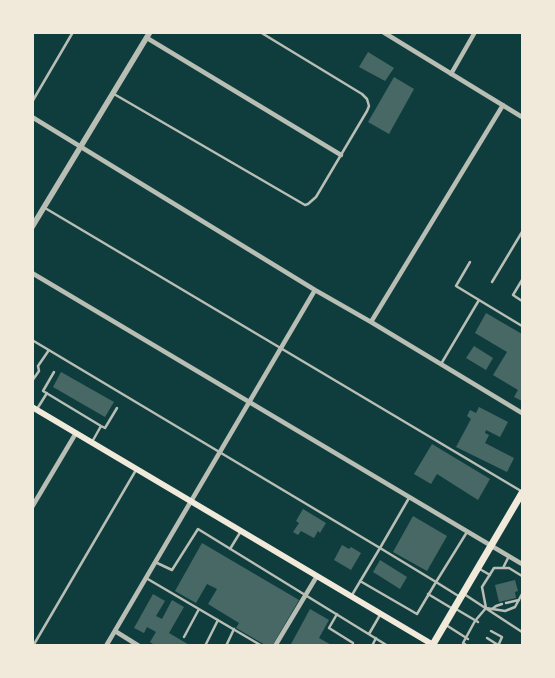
<!DOCTYPE html>
<html>
<head>
<meta charset="utf-8">
<style>
	body { margin:0 }
	#map { position:relative; width:555px; height:678px; overflow:hidden; background:#0f3d3e; font-family:"Titillium Web",sans-serif }
	canvas { display:block }
	.frame { position:absolute; inset:0; border:34px solid #f1e9da; pointer-events:none }
</style>
</head>
<body>
<div id="map">
<canvas width="555" height="678"></canvas>
<div class="frame"></div>
</div>
<script>
const c = document.querySelector('canvas').getContext('2d');
c.lineJoin = 'round';
function fill(path, color) {
  c.fillStyle = color;
  c.fill(path, 'evenodd');
}
function toPath(rows) {
  const path = new Path2D();
  for (const r of rows) {
    path.moveTo(r[0], r[1]);
    for (let i = 2; i < r.length; i += 2) path.lineTo(r[i], r[i + 1]);
  }
  return path;
}
function strokePath(path, color, width, dash) {
  c.strokeStyle = color;
  c.lineWidth = width;
  c.lineCap = dash ? 'butt' : 'round';
  c.setLineDash(dash || []);
  c.stroke(path);
}
fill(toPath([
	[368,52,394,68,385,81,359,67],
	[394,77,414,89,389,134,368,122],
	[486,313,522,334,522,401,514,397,518,390,493,375,507,352,475,333],
	[474,346,493,358,486,370,466,358],
	[61,372,114,402,105,417,53,387],
	[479,407,508,422,500,437,486,430,485,433,489,435,485,443,514,458,507,472,456,447,471,419,467,416,470,410,476,413],
	[432,444,490,479,478,500,437,474,431,484,414,474],
	[303,509,326,523,320,533,318,531,314,538,301,531,298,535,293,532,299,523,296,521],
	[413,516,447,536,427,571,393,552],
	[202,543,299,600,272,646,267,646,236,628,239,623,208,604,217,589,207,584,196,603,175,591],
	[342,545,349,549,351,547,361,553,351,570,334,560],
	[380,560,407,577,400,589,373,572],
	[515,580,518,591,515,592,516,598,499,602,495,585],
	[153,594,165,601,156,616,162,619,172,600,184,607,169,633,191,646,156,646,150,642,156,632,147,627,144,633,134,628],
	[310,609,329,620,319,638,333,646,290,646]
]), '#486865');
strokePath(toPath([
	[114,94,305,205,308,204,316,197,367,111,369,106,367,99,362,94,260,32],
	[32,102,73,32],
	[45,208,521,491],
	[470,262,456,286,479,300],
	[522,280,513,295,522,301],
	[492,282,522,232],
	[32,340,380,548,352,595],
	[441,364,479,300,522,326],
	[54,372,43,391,101,426,105,428,117,408],
	[32,381,39,371,38,366,49,350],
	[37,409,47,393],
	[92,442,101,426],
	[230,549,241,531],
	[155,562,172,570,198,529,388,646],
	[478,568,490,575],
	[503,568,509,556],
	[146,578,262,646],
	[360,581,417,614,436,582,380,548,409,498],
	[428,594,453,609],
	[464,594,522,632],
	[460,597,436,582,467,532],
	[506,603,519,600],
	[486,608,482,587,494,568,509,568,522,576],
	[456,609,478,622],
	[492,609,496,606,502,604],
	[337,614,329,628,353,643],
	[446,625,468,639],
	[491,631,502,637,498,646],
	[369,634,380,615],
	[184,637,199,609],
	[487,638,498,645],
	[465,644,463,643,475,621,486,608,505,611,515,607,522,594],
	[33,646,136,470],
	[205,646,218,620],
	[226,646,234,629],
	[372,646,376,638]
]), '#b8beb3', 2.5);
strokePath(toPath([
	[383,32,522,117],
	[147,38,341,155],
	[451,74,475,32],
	[32,117,315,290,371,322,522,413],
	[32,273,522,564],
	[371,322,503,105],
	[32,507,76,433],
	[115,631,139,646],
	[106,646,315,290],
	[275,646,317,576]
]), '#b8beb3', 4.5);
strokePath(toPath([
	[32,227,150,32]
]), '#b8beb3', 5.5);
strokePath(toPath([
	[32,407,435,646]
]), '#f1e9da', 6);
strokePath(toPath([
	[432,646,522,493]
]), '#f1e9da', 7);
</script>
</body>
</html>
